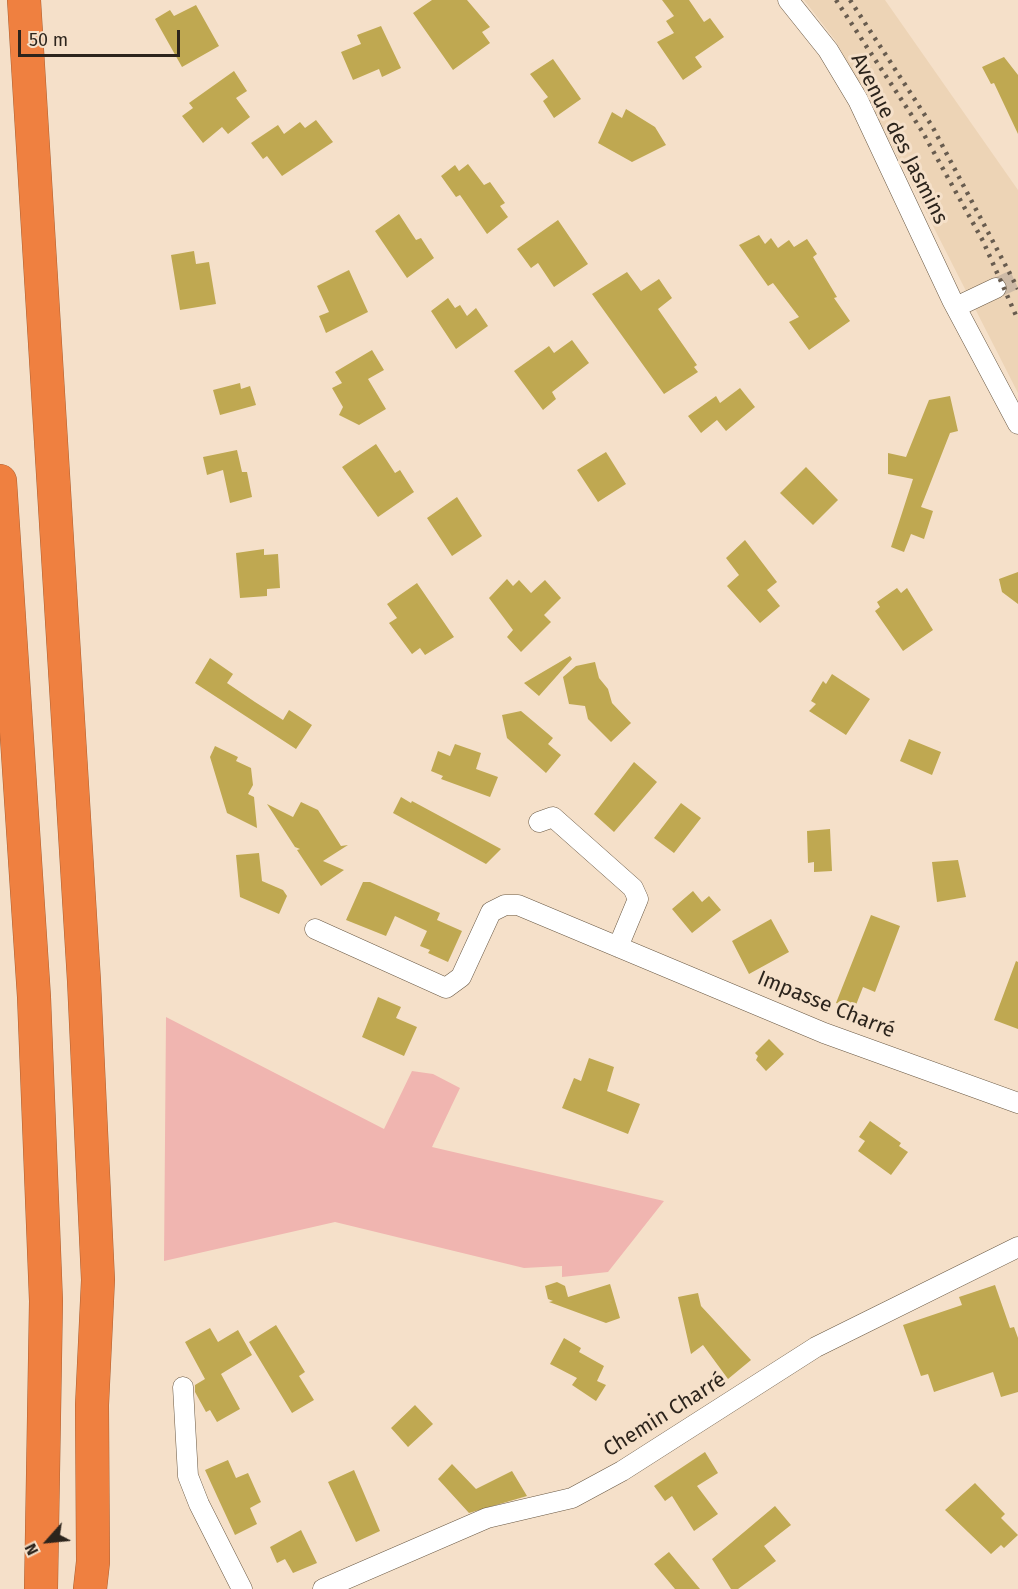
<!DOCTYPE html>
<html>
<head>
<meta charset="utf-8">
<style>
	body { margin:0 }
	#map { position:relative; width:1018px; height:1589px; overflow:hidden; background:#f5e0c9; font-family:"Fira Sans",sans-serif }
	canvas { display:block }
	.north { position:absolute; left:18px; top:1511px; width:60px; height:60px; -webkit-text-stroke:4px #f5e0c9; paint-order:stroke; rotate:243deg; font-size:16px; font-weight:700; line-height:24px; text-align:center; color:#2c241c }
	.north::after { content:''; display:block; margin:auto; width:21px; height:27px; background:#2c241c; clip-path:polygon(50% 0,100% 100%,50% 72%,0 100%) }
	.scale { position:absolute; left:18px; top:30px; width:162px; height:27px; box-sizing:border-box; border:3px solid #2c241c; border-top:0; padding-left:8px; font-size:18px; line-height:21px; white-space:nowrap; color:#2c241c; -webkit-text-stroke:4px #f5e0c9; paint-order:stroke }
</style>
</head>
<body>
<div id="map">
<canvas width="1018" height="1589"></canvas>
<div class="north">N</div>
<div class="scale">50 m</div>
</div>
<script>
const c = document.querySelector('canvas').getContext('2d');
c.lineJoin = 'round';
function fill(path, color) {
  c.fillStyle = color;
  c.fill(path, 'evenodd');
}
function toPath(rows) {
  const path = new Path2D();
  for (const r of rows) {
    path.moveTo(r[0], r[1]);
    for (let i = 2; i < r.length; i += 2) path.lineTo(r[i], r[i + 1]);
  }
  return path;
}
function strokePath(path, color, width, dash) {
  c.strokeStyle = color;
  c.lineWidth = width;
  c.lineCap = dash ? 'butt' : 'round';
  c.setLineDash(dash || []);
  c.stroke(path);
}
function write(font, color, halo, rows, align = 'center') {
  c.font = font + ' "Fira Sans",sans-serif';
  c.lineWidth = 6;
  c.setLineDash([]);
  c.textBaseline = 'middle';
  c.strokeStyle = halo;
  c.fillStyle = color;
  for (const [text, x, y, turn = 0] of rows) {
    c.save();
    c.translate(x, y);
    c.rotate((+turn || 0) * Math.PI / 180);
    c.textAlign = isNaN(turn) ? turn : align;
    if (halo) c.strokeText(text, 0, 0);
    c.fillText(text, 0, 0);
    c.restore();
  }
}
fill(toPath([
	[804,0,885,0,1018,190,1018,393,880,122,835,40]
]), '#edd4b6');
fill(toPath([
	[166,1017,384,1129,412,1071,433,1074,460,1088,432,1147,664,1201,608,1272,562,1277,562,1266,524,1268,335,1222,164,1261]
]), '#f0b5b0');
fill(toPath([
	[432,0,467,0,490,27,482,32,490,43,453,70,413,13],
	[662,0,689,0,704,22,710,18,724,37,695,57,702,67,683,80,657,42,674,33,666,21,674,16],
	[196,5,219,46,182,67,155,19,170,10,174,16],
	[381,26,401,68,382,77,379,69,353,80,341,52,361,44,357,35],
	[1004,57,1018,75,1018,134,994,83,991,84,982,67],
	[553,59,581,99,554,118,543,101,548,97,530,74],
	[234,71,247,91,236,98,250,117,228,134,222,127,203,143,182,116,193,108,189,103],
	[626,109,655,127,666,145,632,162,598,143,612,112,622,118],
	[316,120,333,142,282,176,267,156,263,159,251,143,278,125,284,134,300,122,305,128],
	[468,164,484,185,490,182,505,203,500,206,508,217,487,234,460,195,456,197,441,176,455,165,459,171],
	[399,214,416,240,421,238,434,258,407,278,375,231],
	[558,220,588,264,554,287,538,263,531,268,517,249],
	[759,235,765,244,771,238,778,248,789,240,794,247,807,239,817,254,813,257,837,297,834,298,850,321,809,350,789,322,799,317,773,283,768,286,739,245],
	[194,251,196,264,209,262,216,304,180,310,171,255],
	[349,270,368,312,326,333,319,316,329,312,317,286],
	[627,272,641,291,659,279,672,298,658,309,697,365,694,367,698,372,664,394,592,294],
	[448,298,455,308,460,305,467,316,476,308,488,326,456,349,431,311],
	[572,340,589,363,552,392,556,399,543,410,514,371,549,346,554,353],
	[372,350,384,370,368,379,386,409,359,425,339,415,343,407,332,388,342,383,335,372],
	[240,383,241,389,250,386,256,405,220,415,213,390],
	[740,388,755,407,726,431,717,420,701,433,688,416,716,396,720,403],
	[950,396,958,431,950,433,921,507,933,511,924,539,911,534,904,552,891,547,913,479,888,474,888,453,906,457,929,400],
	[376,444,395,473,400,470,414,492,378,517,342,467],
	[237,450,242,472,247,472,252,497,230,503,223,470,207,475,203,457],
	[606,452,626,484,598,502,577,470],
	[806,467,838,500,813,525,780,493],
	[457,497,482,536,452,556,427,518],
	[745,540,777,582,767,590,780,606,760,623,727,586,739,575,726,558],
	[264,549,264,555,278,554,280,588,267,589,267,596,240,598,236,553],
	[1018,572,1018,604,1002,592,999,579],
	[507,579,513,586,519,580,531,593,545,580,561,598,544,615,551,622,521,652,507,637,513,630,489,598],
	[417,583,454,637,425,655,420,648,412,654,389,623,397,618,387,604],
	[897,588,901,593,907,588,933,630,903,651,875,611,880,607,877,602],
	[570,656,572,659,539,696,524,683],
	[210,658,233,674,227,683,255,702,283,720,289,710,312,725,296,749,195,683],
	[595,662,599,678,608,689,612,703,631,723,611,742,588,719,585,706,569,704,563,677,576,666],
	[832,674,870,699,846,735,809,711,816,704,811,701,823,681,826,684],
	[521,711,553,738,548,744,561,755,546,773,507,738,502,715],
	[909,739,941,752,932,775,900,761],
	[455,744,481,753,476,769,498,777,490,797,441,779,443,776,431,771,438,751,450,756],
	[215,746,238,757,236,761,251,768,253,785,248,794,254,797,257,828,227,813,210,757],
	[634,762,657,782,614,832,594,814],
	[401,797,411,803,412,801,501,849,486,864,393,813],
	[301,802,318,810,341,846,348,845,323,861,344,870,321,886,297,850,300,849,295,847,267,804,293,817],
	[681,803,701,818,674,853,654,838],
	[830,829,832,871,814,872,814,862,808,863,807,831],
	[259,853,262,881,283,890,287,896,279,914,240,897,236,855],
	[958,860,966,897,937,902,932,862],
	[363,882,370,882,440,913,437,920,462,931,448,962,428,953,430,950,420,946,427,931,395,916,386,936,346,920],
	[693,891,702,902,709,896,721,910,692,933,672,909],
	[871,915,900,926,875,992,863,987,854,1010,836,1003],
	[771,919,789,952,749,974,732,941],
	[1016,961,1018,962,1018,1029,994,1020],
	[378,997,401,1007,396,1018,417,1027,404,1056,362,1037],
	[769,1039,784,1054,766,1071,756,1060,758,1056,755,1053],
	[589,1058,614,1067,607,1091,640,1104,628,1134,562,1108,574,1078,581,1081],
	[870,1121,901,1143,899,1146,908,1152,891,1175,858,1151,865,1141,859,1137],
	[557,1282,565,1286,568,1297,610,1284,620,1318,606,1323,549,1302,553,1301,548,1299,545,1286],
	[995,1285,1010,1328,1014,1327,1018,1338,1018,1392,1001,1397,993,1372,934,1392,928,1374,921,1376,903,1325,962,1305,959,1297],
	[698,1293,701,1306,751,1360,728,1379,703,1345,691,1354,678,1297],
	[276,1325,305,1372,299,1376,314,1400,292,1413,249,1342],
	[210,1328,218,1342,238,1330,252,1355,221,1374,240,1409,217,1422,210,1410,206,1412,195,1392,195,1385,205,1379,185,1342],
	[564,1338,581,1348,579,1352,604,1366,597,1381,606,1385,596,1401,572,1385,577,1378,550,1364],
	[415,1405,433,1424,408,1447,391,1428],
	[705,1452,718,1473,697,1486,718,1514,694,1531,672,1496,665,1501,654,1486],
	[228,1460,236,1478,248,1473,261,1502,250,1508,257,1524,235,1535,205,1470],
	[452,1464,476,1489,512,1471,527,1496,469,1513,438,1479],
	[354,1470,380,1531,356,1542,328,1482],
	[975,1483,1005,1514,1001,1518,1018,1535,1004,1548,1001,1545,991,1554,945,1510],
	[775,1506,791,1525,764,1546,776,1561,738,1589,731,1589,712,1559],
	[301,1530,317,1563,293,1573,285,1559,277,1563,270,1547],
	[669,1552,700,1589,675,1589,654,1564]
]), '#bfa851');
strokePath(toPath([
	[996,288,1018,278]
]), '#cdbaa6', 20, [20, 10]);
const minor = toPath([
	[788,0,828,50,858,100,952,300,1018,424],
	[956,307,996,288],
	[539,822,553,817,633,888,638,899,618,947],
	[315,929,446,988,461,977,491,912,505,905,518,905,824,1033,1018,1103],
	[183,1387,188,1476,199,1504,242,1589],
	[323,1589,487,1518,572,1498,622,1471,816,1347,1018,1247]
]);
const motorway = toPath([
	[24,0,84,981,98,1280,92,1405,93,1562,90,1589],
	[0,481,34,997,46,1301,41,1589]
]);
strokePath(minor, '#695843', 21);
strokePath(motorway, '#ab6033', 34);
strokePath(minor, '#fff', 20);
strokePath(motorway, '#ef8040', 33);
strokePath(toPath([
	[836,0,922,131,983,241,1018,320],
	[850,0,932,126,1018,289]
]), '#685c4f', 4.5, [3, 6]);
write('21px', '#2c241c', '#f5e0c9', [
	["Avenue des Jasmins",899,139,63],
	["Impasse Charré",826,1005,22],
	["Chemin Charré",665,1415,-32]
]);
</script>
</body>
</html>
